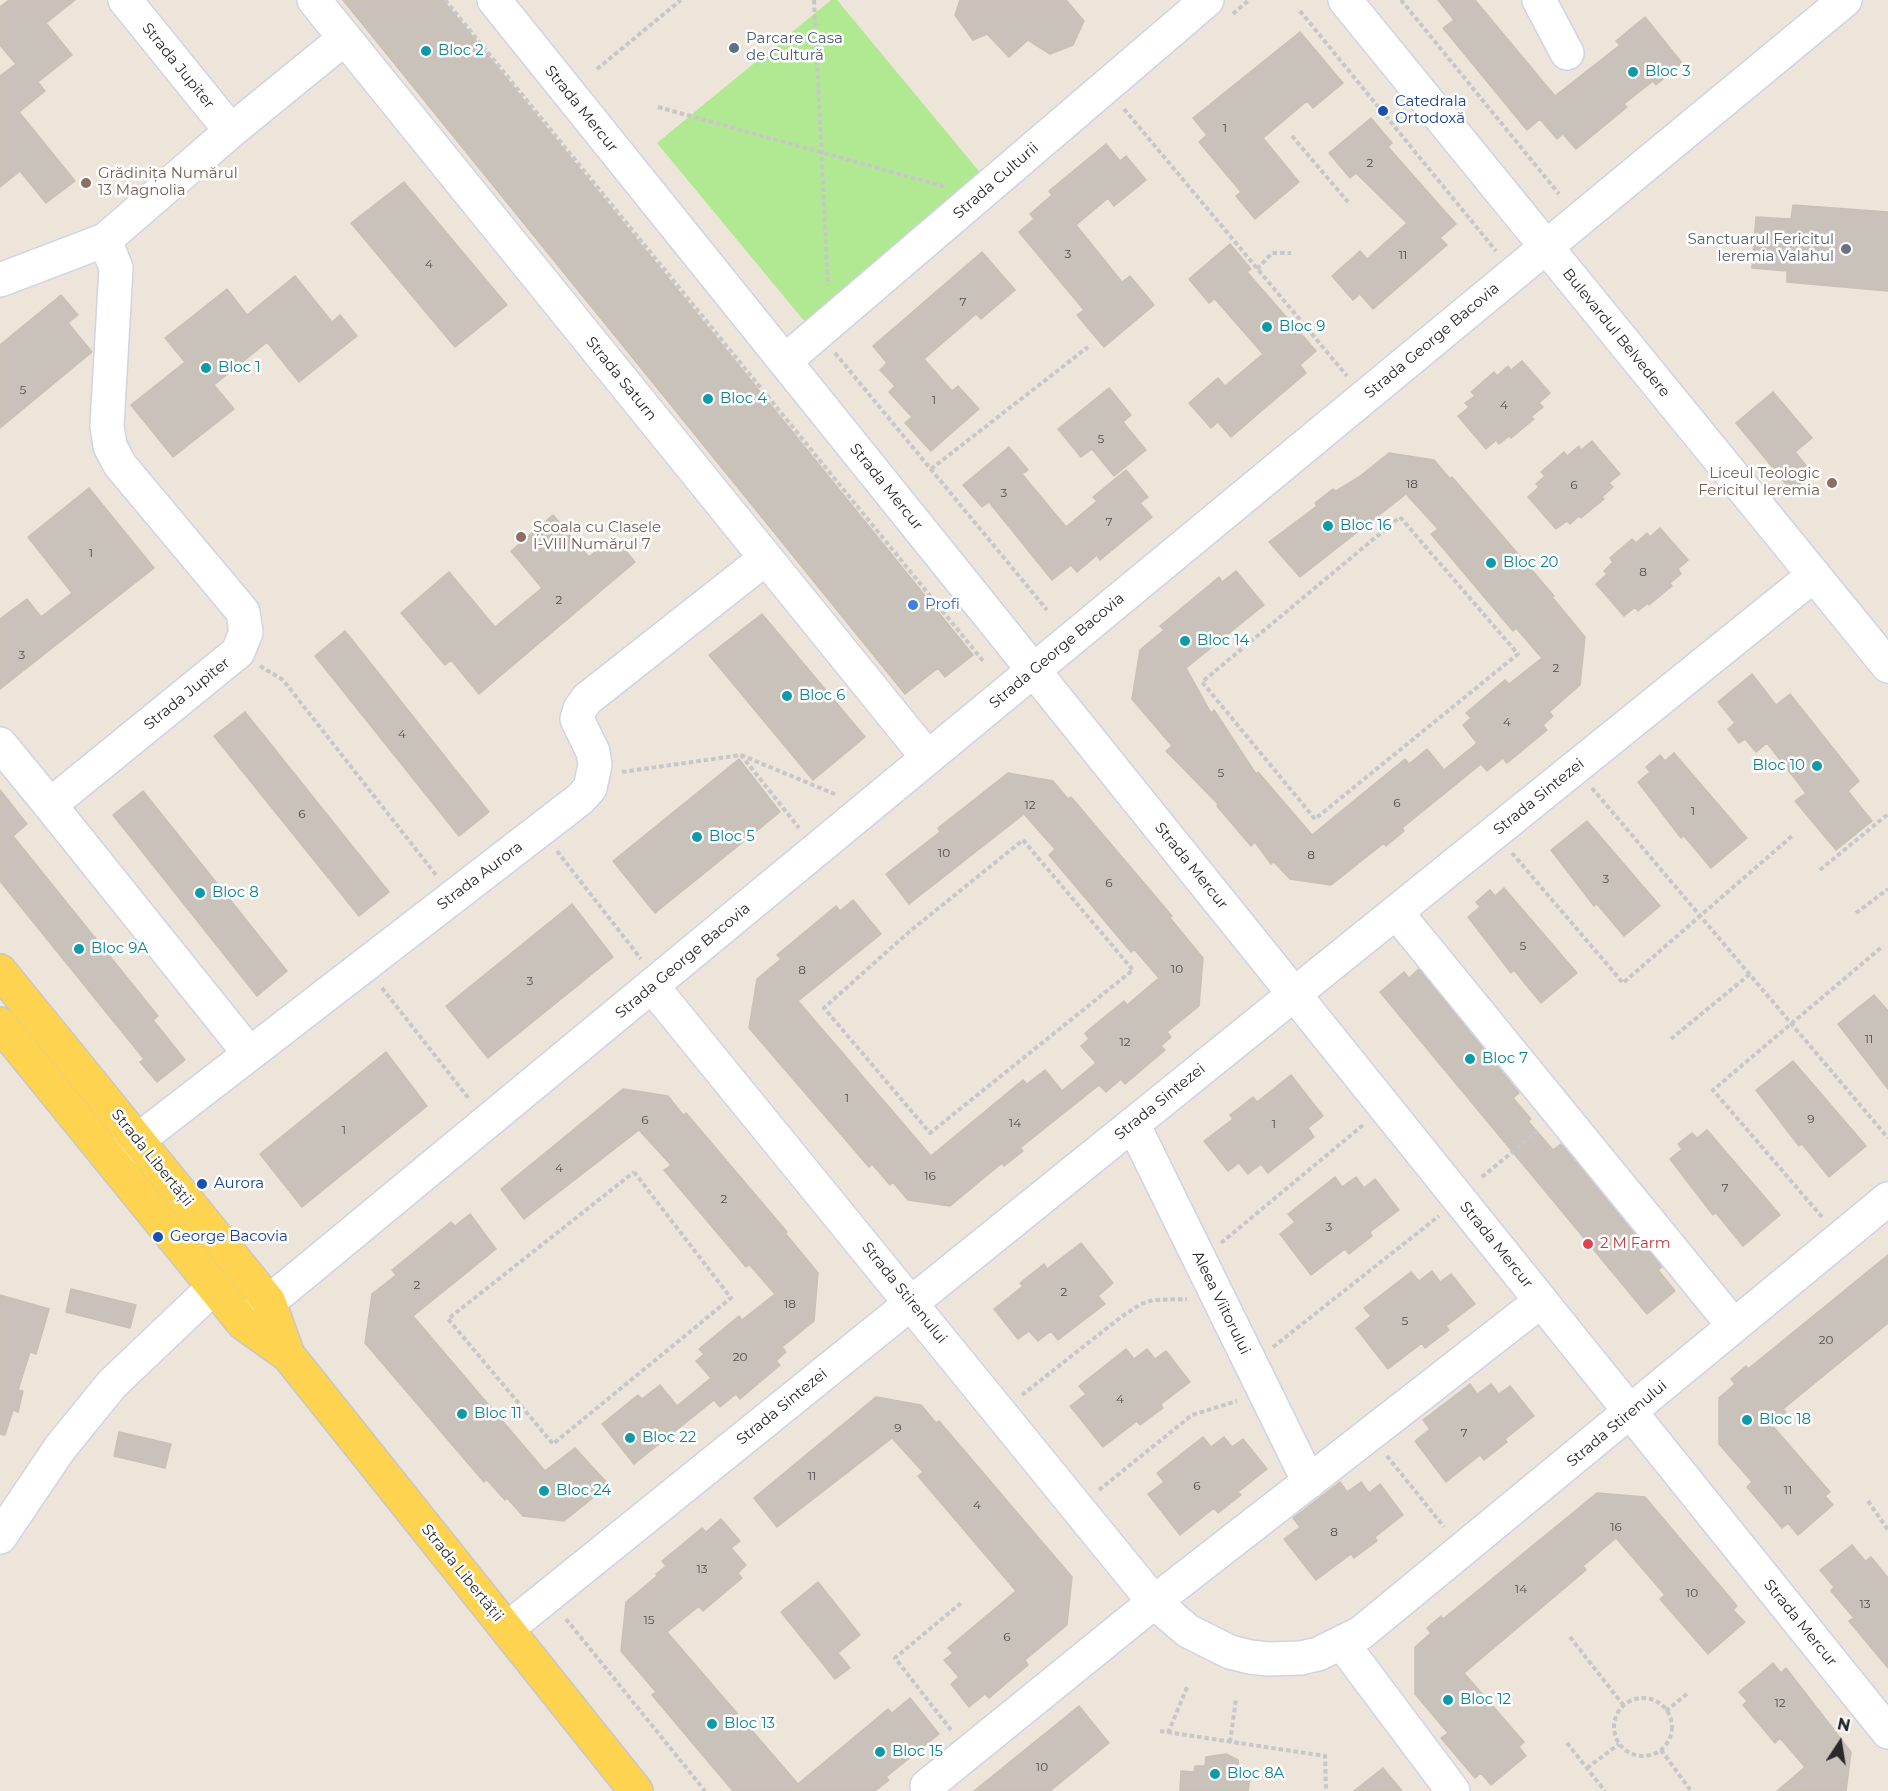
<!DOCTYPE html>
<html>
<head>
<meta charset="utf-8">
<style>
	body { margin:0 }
	#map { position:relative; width:1888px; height:1791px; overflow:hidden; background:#ede5da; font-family:Montserrat,sans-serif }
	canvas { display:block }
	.north { position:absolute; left:1810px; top:1713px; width:60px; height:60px; -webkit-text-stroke:4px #fff; paint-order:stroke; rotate:12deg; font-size:16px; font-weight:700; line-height:24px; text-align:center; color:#292929 }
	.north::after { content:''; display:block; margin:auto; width:21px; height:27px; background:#292929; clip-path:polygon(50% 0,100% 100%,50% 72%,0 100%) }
</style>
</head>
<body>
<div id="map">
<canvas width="1888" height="1791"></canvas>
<div class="north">N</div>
</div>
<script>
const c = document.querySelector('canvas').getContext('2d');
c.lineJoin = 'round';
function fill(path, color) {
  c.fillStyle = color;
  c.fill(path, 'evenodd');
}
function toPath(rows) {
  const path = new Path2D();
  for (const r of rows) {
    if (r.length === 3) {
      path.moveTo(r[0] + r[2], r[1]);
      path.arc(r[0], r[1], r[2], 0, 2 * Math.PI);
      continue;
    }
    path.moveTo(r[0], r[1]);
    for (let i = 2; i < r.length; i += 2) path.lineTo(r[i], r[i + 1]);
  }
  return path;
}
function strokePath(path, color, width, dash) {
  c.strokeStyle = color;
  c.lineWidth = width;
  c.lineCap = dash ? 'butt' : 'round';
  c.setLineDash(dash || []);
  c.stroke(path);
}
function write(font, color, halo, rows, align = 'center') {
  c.font = font + ' Montserrat,sans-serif';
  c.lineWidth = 5;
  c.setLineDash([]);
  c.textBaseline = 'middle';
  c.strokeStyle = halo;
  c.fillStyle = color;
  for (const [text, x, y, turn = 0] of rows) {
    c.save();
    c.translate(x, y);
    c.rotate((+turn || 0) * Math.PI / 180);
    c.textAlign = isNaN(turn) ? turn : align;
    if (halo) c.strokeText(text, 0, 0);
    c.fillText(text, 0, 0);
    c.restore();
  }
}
fill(toPath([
	[831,0,837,0,983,176,805,322,657,143]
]), '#b0e991');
const building = toPath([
	[9,0,75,0,46,23,72,55,38,82,45,91,19,112,75,181,46,203,20,171,0,187,0,76,16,64,0,45,0,7,9,0],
	[343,0,443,0,973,655,945,677,938,668,905,694,343,0],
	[960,0,1066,0,1084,21,1073,45,1050,54,1028,40,1009,57,987,34,973,40,955,15,960,0],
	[1438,0,1475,0,1555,96,1620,45,1616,41,1645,17,1682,63,1656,85,1653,81,1624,104,1627,107,1576,149,1563,134,1557,139,1540,119,1527,130,1443,28,1454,20,1438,0],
	[1300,32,1343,83,1313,108,1307,101,1263,138,1299,182,1255,219,1236,196,1241,192,1199,142,1207,135,1193,118,1300,32],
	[1371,118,1392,143,1388,147,1456,224,1440,238,1447,245,1373,309,1360,294,1353,300,1332,276,1360,251,1367,259,1407,223,1356,173,1350,178,1329,153,1371,118],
	[1106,144,1120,161,1126,156,1146,180,1114,206,1108,198,1076,225,1122,282,1130,276,1154,305,1104,347,1077,315,1084,310,1019,232,1034,219,1030,214,1052,195,1049,191,1106,144],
	[404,182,507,305,455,347,351,223,404,182],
	[1793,205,1888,212,1888,291,1787,282,1787,271,1752,268,1756,217,1791,219,1793,205],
	[1230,244,1251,269,1247,272,1316,351,1300,365,1306,373,1231,437,1218,422,1211,428,1189,403,1218,378,1225,386,1263,354,1215,299,1209,303,1189,279,1230,244],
	[982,252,1015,290,981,319,976,314,924,359,952,391,958,386,979,409,931,451,905,423,912,417,889,392,895,386,880,370,887,363,873,346,982,252],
	[295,276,332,322,340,315,357,336,299,382,267,342,214,385,234,409,173,457,131,405,185,362,165,338,227,289,247,315,295,276],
	[61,295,78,315,68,323,92,352,0,428,0,345,61,295],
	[1522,361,1550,393,1539,403,1543,407,1531,417,1534,419,1511,438,1509,436,1499,444,1496,440,1486,449,1458,416,1469,407,1465,403,1475,396,1471,392,1494,372,1497,376,1508,366,1511,370,1522,361],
	[1109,388,1131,415,1123,422,1146,450,1114,476,1092,449,1081,457,1058,429,1109,388],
	[1773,392,1812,438,1795,452,1813,474,1792,491,1736,423,1773,392],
	[1592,441,1620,474,1609,483,1613,487,1602,497,1604,499,1581,518,1579,516,1570,524,1567,521,1556,529,1528,497,1539,487,1536,484,1545,476,1541,472,1564,452,1567,456,1579,446,1581,450,1592,441],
	[1009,447,1028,470,1022,474,1066,527,1097,501,1093,497,1126,470,1148,497,1140,503,1152,517,1100,560,1097,555,1077,572,1071,565,1052,580,989,502,982,507,963,485,1009,447],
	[1389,453,1434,460,1450,479,1452,477,1554,596,1552,597,1585,637,1580,685,1549,712,1553,716,1543,725,1547,730,1507,763,1503,758,1487,771,1481,764,1402,828,1404,831,1386,846,1384,843,1331,885,1290,879,1274,862,1271,864,1255,842,1251,846,1217,806,1218,804,1166,751,1172,746,1132,699,1140,650,1164,630,1160,626,1219,577,1222,582,1236,571,1264,605,1186,668,1211,713,1214,710,1256,774,1258,772,1312,835,1405,759,1409,764,1427,749,1444,770,1477,743,1463,725,1471,718,1466,713,1505,680,1509,684,1542,658,1516,628,1513,631,1431,534,1438,529,1406,494,1300,577,1269,542,1317,506,1315,503,1333,489,1336,491,1359,477,1389,453],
	[89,488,154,568,0,689,0,619,27,599,41,617,72,593,28,537,89,488],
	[553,515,589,557,613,536,635,562,479,694,451,660,445,665,401,613,449,572,495,627,542,588,511,551,553,515],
	[1660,528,1688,560,1678,569,1681,574,1670,583,1672,586,1649,605,1648,603,1638,611,1635,607,1624,616,1596,584,1607,574,1604,571,1613,562,1610,558,1632,539,1636,543,1647,533,1650,537,1660,528],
	[762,614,865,737,813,780,709,655,762,614],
	[345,631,489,812,459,836,315,656,345,631],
	[1752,674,1776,705,1790,694,1859,781,1848,791,1872,821,1836,850,1795,801,1806,793,1767,743,1756,752,1745,739,1739,743,1728,729,1735,723,1718,702,1752,674],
	[245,712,389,892,359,916,214,736,245,712],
	[1674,753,1747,838,1711,868,1684,836,1681,838,1638,782,1650,772,1646,767,1660,755,1665,761,1674,753],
	[739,759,780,812,655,913,613,861,739,759],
	[1008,773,1053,781,1068,799,1071,797,1172,916,1170,918,1203,958,1199,1006,1167,1032,1171,1037,1161,1046,1165,1050,1125,1084,1121,1079,1106,1092,1099,1085,1020,1148,1023,1151,1004,1166,1002,1163,950,1206,908,1200,893,1182,890,1185,872,1164,869,1167,749,1028,757,979,781,959,777,955,836,906,840,911,853,900,881,934,798,1001,931,1156,1023,1080,1027,1084,1045,1070,1062,1091,1096,1063,1081,1046,1089,1039,1085,1033,1124,1001,1127,1005,1159,978,1134,949,1131,952,1049,855,1055,849,1024,814,909,904,886,874,940,832,938,828,1008,773],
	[0,790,27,824,13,836,158,1016,153,1020,185,1060,157,1082,140,1062,144,1059,0,881,0,790],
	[143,791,287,971,257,996,113,815,143,791],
	[1587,821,1660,906,1624,936,1597,904,1594,906,1551,850,1587,821],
	[1504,888,1577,973,1541,1003,1514,970,1511,973,1468,917,1480,907,1476,902,1490,890,1495,896,1504,888],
	[572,904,613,957,488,1058,446,1006,572,904],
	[1419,969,1519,1093,1513,1098,1531,1119,1528,1121,1553,1150,1561,1144,1662,1267,1658,1270,1675,1291,1647,1314,1380,992,1404,972,1409,978,1419,969],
	[1874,995,1888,1011,1888,1089,1838,1024,1874,995],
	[386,1052,427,1106,302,1207,260,1154,386,1052],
	[1793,1061,1866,1146,1829,1177,1802,1144,1799,1146,1756,1090,1793,1061],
	[1291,1075,1323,1116,1308,1128,1314,1137,1268,1173,1261,1164,1248,1174,1239,1163,1228,1171,1204,1141,1233,1119,1230,1115,1253,1097,1257,1102,1291,1075],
	[623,1089,668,1096,683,1115,686,1113,787,1232,785,1233,818,1273,814,1321,782,1347,786,1352,776,1361,780,1365,740,1399,736,1394,720,1407,714,1400,634,1464,602,1424,638,1395,642,1399,660,1385,677,1406,711,1378,696,1361,704,1354,699,1349,739,1316,742,1320,775,1294,749,1264,746,1267,664,1170,671,1165,639,1130,524,1219,501,1189,623,1089],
	[1707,1130,1780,1215,1743,1246,1716,1213,1713,1215,1670,1159,1682,1149,1678,1144,1692,1133,1697,1138,1707,1130],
	[1335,1177,1342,1187,1356,1177,1364,1188,1375,1179,1399,1210,1370,1232,1372,1236,1349,1254,1345,1249,1311,1275,1280,1234,1295,1222,1288,1214,1335,1177],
	[470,1214,496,1249,413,1316,545,1471,575,1448,609,1485,564,1521,523,1516,507,1498,505,1500,487,1480,484,1482,365,1343,372,1294,396,1275,392,1270,451,1222,455,1226,470,1214],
	[1081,1243,1113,1283,1098,1296,1105,1304,1058,1340,1051,1331,1038,1341,1029,1331,1018,1339,994,1309,1023,1286,1020,1283,1044,1264,1047,1269,1081,1243],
	[1888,1255,1888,1323,1783,1409,1786,1412,1771,1424,1830,1492,1825,1496,1833,1505,1798,1535,1788,1523,1782,1528,1747,1487,1752,1482,1719,1444,1719,1398,1735,1384,1731,1379,1746,1366,1748,1369,1888,1255],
	[1432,1271,1440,1282,1451,1274,1475,1304,1446,1326,1449,1330,1425,1348,1422,1343,1388,1369,1356,1328,1371,1316,1364,1308,1411,1272,1419,1281,1432,1271],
	[71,1289,136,1305,130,1328,66,1312,71,1289],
	[0,1295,49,1309,36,1354,30,1352,18,1390,23,1391,18,1412,13,1410,5,1435,0,1434,0,1295],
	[1126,1349,1134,1359,1147,1349,1155,1359,1166,1351,1190,1382,1161,1404,1163,1408,1140,1425,1137,1421,1103,1447,1070,1406,1086,1394,1079,1386,1126,1349],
	[1470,1384,1477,1394,1491,1384,1499,1394,1510,1386,1534,1416,1505,1439,1507,1442,1484,1460,1480,1455,1446,1482,1415,1441,1430,1429,1423,1420,1470,1384],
	[876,1397,921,1405,936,1423,939,1421,1072,1577,1067,1625,1025,1660,1028,1665,989,1698,985,1694,969,1707,951,1684,959,1677,944,1660,953,1653,948,1648,1016,1591,918,1476,923,1472,892,1438,777,1527,754,1498,876,1397],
	[119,1432,171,1444,165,1468,114,1456,119,1432],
	[1203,1437,1211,1447,1224,1437,1232,1447,1243,1439,1267,1469,1238,1492,1241,1495,1218,1513,1214,1508,1180,1535,1148,1494,1164,1482,1157,1473,1203,1437],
	[1340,1482,1347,1492,1361,1482,1369,1493,1380,1484,1403,1515,1375,1537,1377,1541,1354,1558,1351,1554,1316,1580,1284,1539,1300,1527,1293,1518,1340,1482],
	[1597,1493,1645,1497,1737,1606,1733,1610,1745,1622,1708,1654,1660,1599,1665,1595,1616,1538,1583,1566,1586,1570,1464,1673,1524,1742,1519,1747,1526,1756,1491,1785,1481,1773,1475,1778,1441,1738,1448,1733,1415,1694,1415,1647,1431,1633,1427,1628,1441,1616,1443,1619,1597,1493],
	[721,1519,740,1541,731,1548,746,1565,738,1573,742,1578,703,1611,699,1606,667,1632,798,1784,888,1709,892,1713,910,1698,939,1734,886,1777,889,1780,875,1791,733,1791,652,1695,656,1692,621,1651,626,1602,657,1576,656,1574,666,1566,662,1561,702,1528,706,1532,721,1519],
	[1852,1545,1865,1561,1871,1557,1888,1578,1888,1668,1849,1621,1854,1618,1831,1591,1834,1587,1820,1570,1852,1545],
	[818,1582,860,1635,838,1653,850,1668,835,1679,781,1612,818,1582],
	[1773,1663,1781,1673,1786,1668,1851,1752,1846,1791,1777,1791,1805,1767,1780,1738,1775,1743,1743,1705,1747,1701,1739,1692,1773,1663],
	[1079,1706,1109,1743,1050,1791,974,1791,1079,1706],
	[1226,1754,1238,1760,1239,1768,1251,1770,1248,1791,1180,1791,1181,1771,1194,1772,1195,1766,1205,1766,1206,1757,1226,1754],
	[1383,1768,1402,1791,1354,1791,1383,1768]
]);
fill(building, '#c8c2ba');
strokePath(building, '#c9c1b3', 1.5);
const minor = toPath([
	[125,0,231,131],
	[314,0,928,758],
	[494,0,1888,1732],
	[1345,0,1888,666],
	[1539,0,1567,53],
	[105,240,116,268,107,426,110,446,120,465,243,612,246,632,238,652,50,805,249,1053],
	[0,280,105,240,231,131,345,38],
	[785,361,1207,0],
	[0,744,50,805],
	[1396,912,1734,1326],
	[652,986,1154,1602,1188,1631,1230,1652,1250,1657,1268,1659,1301,1658,1318,1654,1361,1633,1888,1199],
	[1133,1124,1309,1482],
	[116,1157,580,799,590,788,595,765,593,752,577,719,580,709,587,699,766,558],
	[247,1320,1845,0],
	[0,1537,60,1448,112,1384,214,1287],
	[507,1629,1814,575],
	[1342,1643,1453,1791],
	[931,1791,927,1786,1154,1602,1541,1301]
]);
const major = toPath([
	[0,971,269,1302,288,1355],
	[0,1024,243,1323,288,1355,636,1791]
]);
strokePath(minor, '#cfd3e4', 36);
strokePath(major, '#c7c7c7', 36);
strokePath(toPath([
	[445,0,984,662],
	[814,0,828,286],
	[1401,0,1559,194],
	[1300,11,1496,251],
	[1233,14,1249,0],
	[597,69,681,0],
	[658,107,946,187],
	[1124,109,1347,376],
	[1292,136,1348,202],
	[1257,269,1272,253,1291,253],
	[835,353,1047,610],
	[931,469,1088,347],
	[1400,517,1518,654,1315,819,1202,682,1400,517],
	[260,666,283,680,436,875],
	[741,755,837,795],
	[622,772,741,755,799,828],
	[1592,788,1888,1138],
	[1023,840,1133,970,930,1133,824,1008,909,932,1023,840],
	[557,851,641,959],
	[1512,853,1623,983,1792,836],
	[1820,870,1888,814],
	[1856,913,1888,889],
	[382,988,470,1100],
	[1671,1039,1750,974],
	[634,1172,731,1298,553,1444,448,1319,634,1172],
	[1482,1177,1539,1130],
	[1822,1217,1713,1090,1883,946],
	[1221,1243,1363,1125],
	[1273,1347,1439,1216],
	[1022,1395,1121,1317,1141,1304,1153,1300,1187,1299],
	[1387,1456,1444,1527],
	[1099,1490,1192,1415,1237,1401],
	[1868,1501,1888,1530],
	[566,1619,705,1791],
	[1570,1637,1624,1706],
	[1643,1727,29],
	[1666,1711,1688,1693],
	[951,1730,895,1658,961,1603],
	[1160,1731,1325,1756,1326,1791],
	[1168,1733,1188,1685],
	[1230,1742,1236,1699],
	[1567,1743,1605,1791],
	[1661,1750,1691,1791],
	[1587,1768,1619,1744]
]), '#c7c7c7', 4, [4.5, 3]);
strokePath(minor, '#fff', 33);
strokePath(major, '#fdd34f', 33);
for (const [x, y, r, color] of [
	[734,48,6,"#5c6f8a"],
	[426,51,6,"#0f9aa8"],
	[1633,72,6,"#0f9aa8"],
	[1383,111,6,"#1a4fb4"],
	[86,183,6,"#8d6e63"],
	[1846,249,6,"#6b7280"],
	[1267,327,6,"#0f9aa8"],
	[206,368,6,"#0f9aa8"],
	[708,399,6,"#0f9aa8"],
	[1832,483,6,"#8d6e63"],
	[1328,526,6,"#0f9aa8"],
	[521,537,6,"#8d6e63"],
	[1491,563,6,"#0f9aa8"],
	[913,605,6,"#3f7fe0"],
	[1185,641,6,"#0f9aa8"],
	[787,696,6,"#0f9aa8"],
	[1817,766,6,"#0f9aa8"],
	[697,837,6,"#0f9aa8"],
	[200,893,6,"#0f9aa8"],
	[79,949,6,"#0f9aa8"],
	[1470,1059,6,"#0f9aa8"],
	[202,1184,6,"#1a4fb4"],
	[158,1237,6,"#1a4fb4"],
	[1588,1244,6,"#e0444e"],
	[462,1414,6,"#0f9aa8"],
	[1747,1420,6,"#0f9aa8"],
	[630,1438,6,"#0f9aa8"],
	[544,1491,6,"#0f9aa8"],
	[1448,1700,6,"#0f9aa8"],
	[712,1724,6,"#0f9aa8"],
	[880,1752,6,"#0f9aa8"],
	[1215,1774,6,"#0f9aa8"]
]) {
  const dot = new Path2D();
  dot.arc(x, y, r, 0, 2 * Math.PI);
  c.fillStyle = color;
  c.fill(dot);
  strokePath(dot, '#fff', 2);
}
write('12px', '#514f4d', null, [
	["1",1225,128],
	["2",1370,163],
	["3",1068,254],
	["11",1403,255],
	["4",429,264],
	["7",963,302],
	["5",23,390],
	["1",934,400],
	["4",1504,405],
	["5",1101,439],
	["18",1412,484],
	["6",1574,485],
	["3",1004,493],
	["7",1109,522],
	["1",91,553],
	["8",1643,572],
	["2",559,600],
	["3",22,655],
	["2",1556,668],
	["4",1507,722],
	["4",402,734],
	["5",1221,773],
	["6",1397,803],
	["12",1030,805],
	["1",1693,811],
	["6",302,814],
	["10",944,853],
	["8",1311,855],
	["3",1606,879],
	["6",1109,883],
	["5",1523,946],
	["10",1177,969],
	["8",802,970],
	["3",530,981],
	["11",1869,1039],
	["12",1125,1042],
	["1",847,1098],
	["9",1811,1119],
	["6",645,1120],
	["14",1015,1123],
	["1",1274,1124],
	["1",344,1130],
	["4",559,1168],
	["16",930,1176],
	["7",1725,1188],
	["2",724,1199],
	["3",1329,1227],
	["2",417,1285],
	["2",1064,1292],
	["18",790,1304],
	["5",1405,1321],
	["20",1826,1340],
	["20",740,1357],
	["4",1120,1399],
	["9",898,1428],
	["7",1464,1433],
	["11",812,1476],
	["6",1197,1486],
	["11",1788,1490],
	["4",977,1505],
	["16",1616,1527],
	["8",1334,1532],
	["13",702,1569],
	["14",1521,1589],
	["10",1692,1593],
	["13",1865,1604],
	["15",649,1620],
	["6",1007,1637],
	["12",1780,1703],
	["10",1042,1767]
]);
write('15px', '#4e5e75', '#fff', [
	["Parcare Casa",746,39],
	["de Cultură",746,56]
], 'left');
write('15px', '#0d838f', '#fff', [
	["Bloc 2",438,51],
	["Bloc 3",1645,72],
	["Bloc 9",1279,327],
	["Bloc 1",218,368],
	["Bloc 4",720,399],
	["Bloc 16",1340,526],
	["Bloc 20",1503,563],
	["Bloc 14",1197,641],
	["Bloc 6",799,696],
	["Bloc 10",1805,766,"right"],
	["Bloc 5",709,837],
	["Bloc 8",212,893],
	["Bloc 9A",91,949],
	["Bloc 7",1482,1059],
	["Bloc 11",474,1414],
	["Bloc 18",1759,1420],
	["Bloc 22",642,1438],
	["Bloc 24",556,1491],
	["Bloc 12",1460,1700],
	["Bloc 13",724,1724],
	["Bloc 15",892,1752],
	["Bloc 8A",1227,1774]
], 'left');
write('15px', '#292929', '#fff', [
	["Strada Jupiter",178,66,51],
	["Strada Mercur",581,109,51],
	["Strada Culturii",996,181,-41],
	["Bulevardul Belvedere",1616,333,51],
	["Strada George Bacovia",1432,341,-40],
	["Strada Saturn",621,379,51],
	["Strada Mercur",886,487,51],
	["Strada George Bacovia",1057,651,-40],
	["Strada Jupiter",187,694,-39],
	["Strada Sintezei",1539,797,-39],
	["Strada Mercur",1191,866,51],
	["Strada Aurora",480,876,-37],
	["Strada George Bacovia",683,961,-40],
	["Strada Sintezei",1160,1102,-39],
	["Strada Libertății",152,1158,51],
	["Strada Mercur",1496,1245,51],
	["Strada Stirenului",904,1293,51],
	["Aleea Viitorului",1221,1303,64],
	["Strada Sintezei",782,1407,-39],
	["Strada Stirenului",1617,1424,-40],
	["Strada Libertății",462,1573,51],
	["Strada Mercur",1800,1623,51]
]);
write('15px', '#164399', '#fff', [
	["Catedrala",1395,102],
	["Ortodoxă",1395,119],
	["Aurora",214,1184],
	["George Bacovia",170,1237]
], 'left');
write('15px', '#785e54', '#fff', [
	["Grădinița Numărul",98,174],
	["13 Magnolia",98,191],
	["Liceul Teologic",1820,474,"right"],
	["Fericitul Ieremia",1820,491,"right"],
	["Școala cu Clasele",533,528],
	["I-VIII Numărul 7",533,545]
], 'left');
write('15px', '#5b616d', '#fff', [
	["Sanctuarul Fericitul",1834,240],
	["Ieremia Valahul",1834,257]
], 'right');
write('15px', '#366cbe', '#fff', [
	["Profi",925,605]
], 'left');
write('15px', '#be3a42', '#fff', [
	["2 M Farm",1600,1244]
], 'left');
</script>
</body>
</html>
